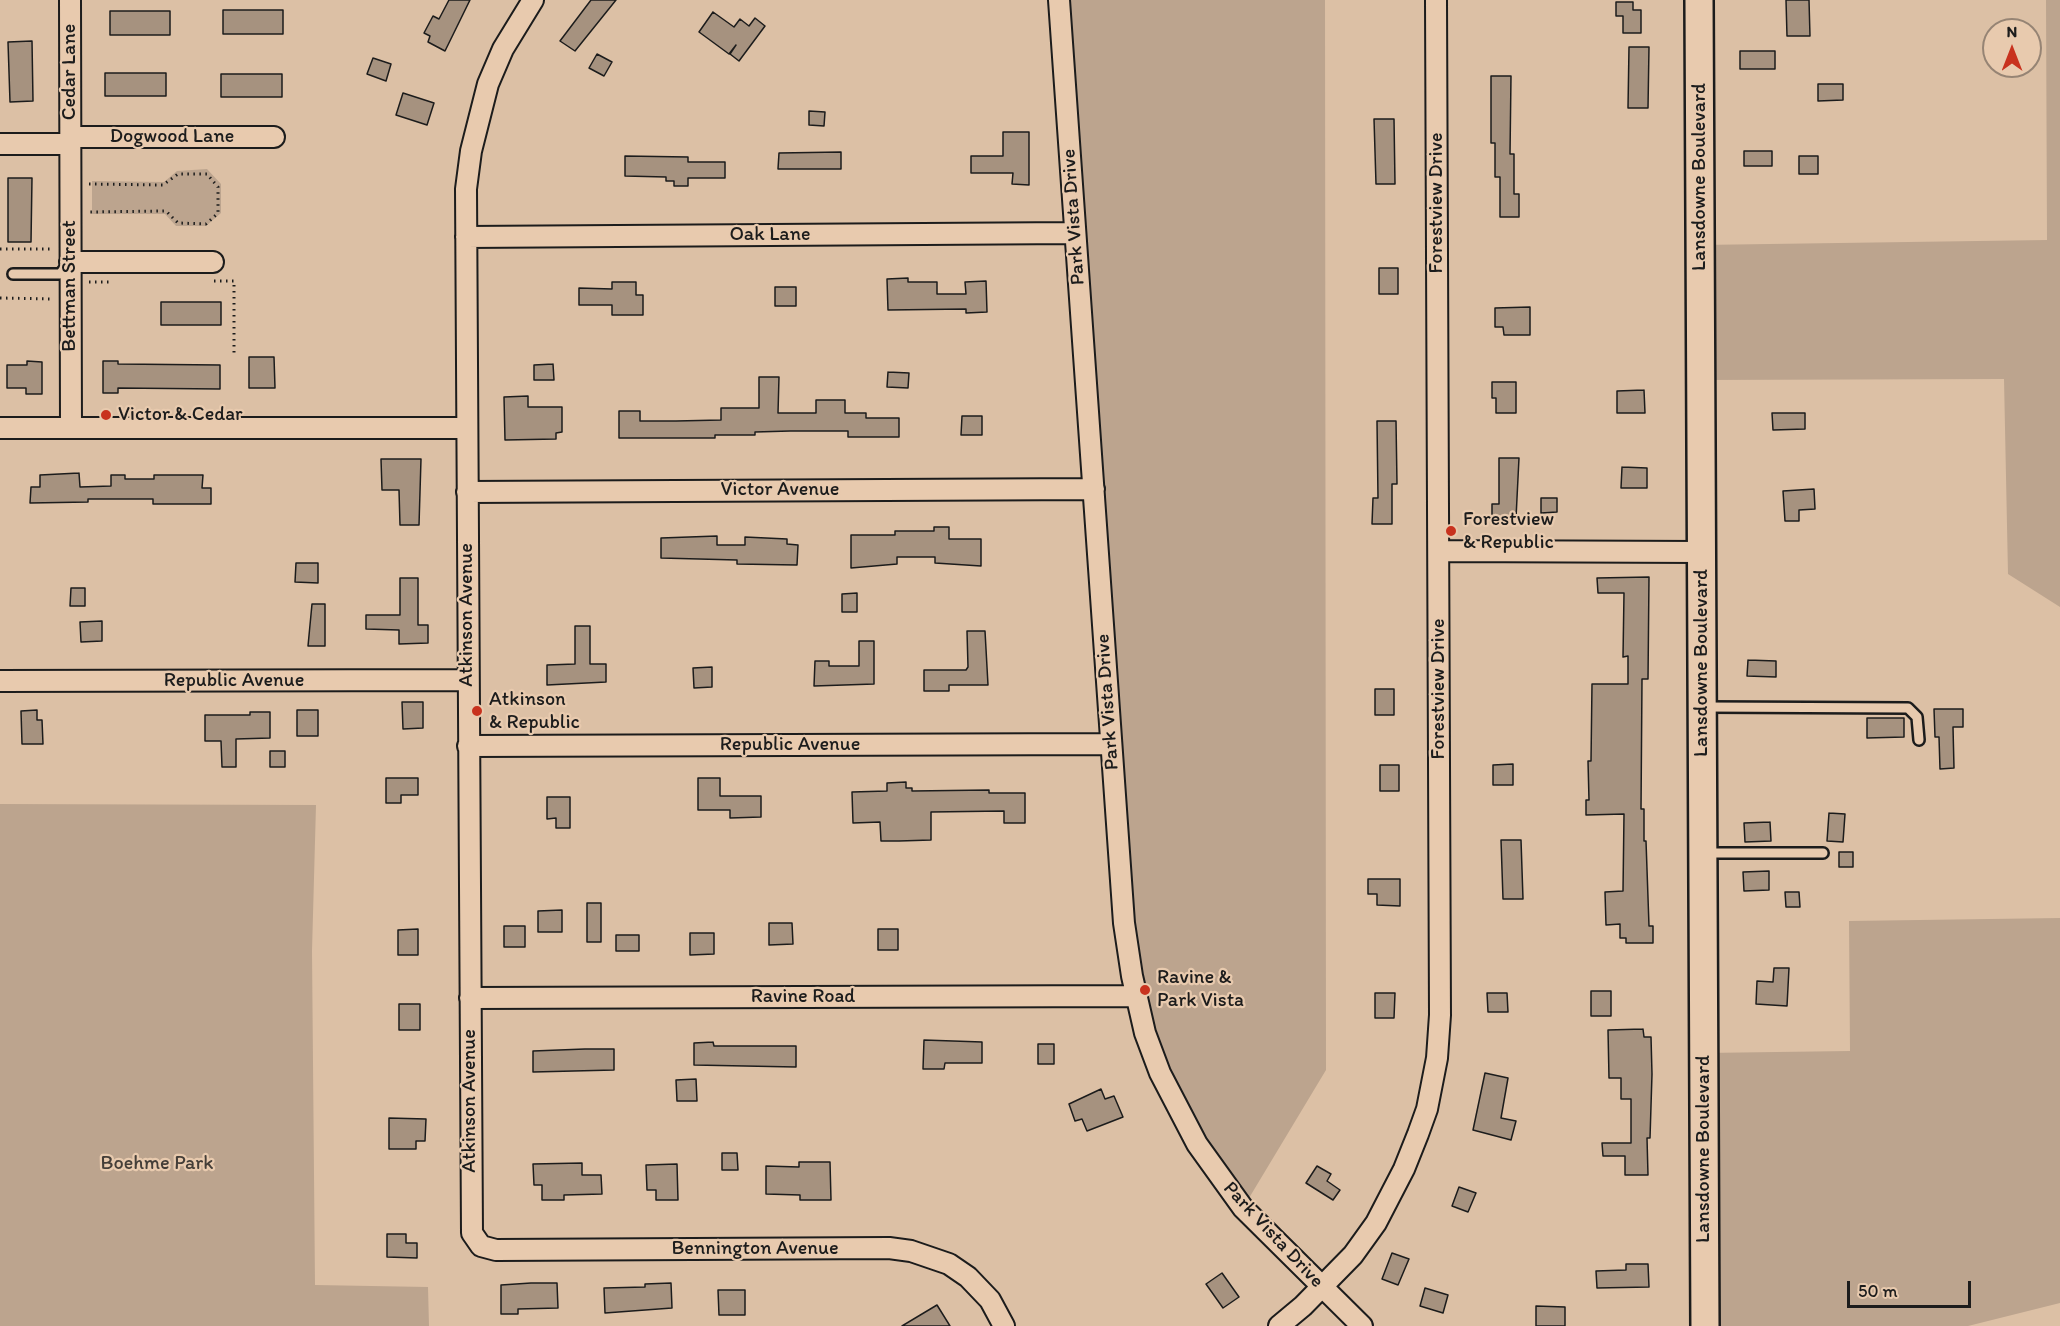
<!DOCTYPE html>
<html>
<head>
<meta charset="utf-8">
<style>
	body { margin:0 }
	#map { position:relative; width:2060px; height:1326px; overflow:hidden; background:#dcc0a5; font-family:Itim,sans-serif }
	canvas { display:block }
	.north { position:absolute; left:1982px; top:18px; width:60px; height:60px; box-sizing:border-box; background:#e8caae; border:2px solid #968474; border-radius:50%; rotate:0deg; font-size:16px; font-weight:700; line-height:24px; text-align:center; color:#1c1c1c }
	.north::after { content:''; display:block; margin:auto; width:21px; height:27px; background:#c8321e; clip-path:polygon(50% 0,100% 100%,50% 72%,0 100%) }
	.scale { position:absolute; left:1847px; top:1281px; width:124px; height:27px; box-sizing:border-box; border:3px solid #1c1c1c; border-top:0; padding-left:8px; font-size:18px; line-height:21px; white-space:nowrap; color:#1c1c1c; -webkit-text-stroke:4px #e8caae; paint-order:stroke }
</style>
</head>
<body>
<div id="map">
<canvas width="2060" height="1326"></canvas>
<div class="north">N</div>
<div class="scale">50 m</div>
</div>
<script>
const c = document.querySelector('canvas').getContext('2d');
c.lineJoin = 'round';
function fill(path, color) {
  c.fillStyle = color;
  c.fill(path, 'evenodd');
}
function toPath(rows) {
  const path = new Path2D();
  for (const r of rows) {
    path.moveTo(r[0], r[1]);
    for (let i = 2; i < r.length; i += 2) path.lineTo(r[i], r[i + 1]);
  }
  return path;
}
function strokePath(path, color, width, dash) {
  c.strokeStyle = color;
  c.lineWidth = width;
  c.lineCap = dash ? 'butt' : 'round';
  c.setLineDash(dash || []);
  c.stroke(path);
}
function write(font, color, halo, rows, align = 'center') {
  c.font = font + ' Itim,sans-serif';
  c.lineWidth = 4.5;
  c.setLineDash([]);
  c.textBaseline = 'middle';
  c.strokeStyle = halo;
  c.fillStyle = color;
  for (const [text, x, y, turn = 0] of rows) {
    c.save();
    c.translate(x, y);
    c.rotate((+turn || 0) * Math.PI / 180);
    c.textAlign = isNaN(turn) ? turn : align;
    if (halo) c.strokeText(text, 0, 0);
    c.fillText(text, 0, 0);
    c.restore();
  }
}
fill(toPath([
	[1059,0,1325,0,1326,1070,1243,1208,1197,1144,1136,996],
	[2046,0,2060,0,2060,607,2008,574,2004,379,1701,380,1700,245,2047,240],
	[207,169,221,184,221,213,206,226,176,226,165,214,92,214,92,181,164,182,177,171],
	[0,804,316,805,312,951,315,1285,428,1287,429,1326,0,1326],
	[2060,918,2060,1303,1968,1326,1705,1326,1704,1053,1850,1051,1849,921]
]), '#bca48e');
const building = toPath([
	[449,0,470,0,445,51,428,42,430,36,424,33,433,16,439,19,449,0],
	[591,0,616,0,575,51,560,41,591,0],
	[1786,0,1809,0,1810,36,1787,36,1786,0],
	[1616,2,1633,2,1633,10,1641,10,1641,33,1623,33,1623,16,1616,16,1616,2],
	[223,10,283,10,283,34,223,34,223,10],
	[110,11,170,11,170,35,110,35,110,11],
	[713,12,734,27,740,19,749,26,755,18,765,26,739,61,730,54,736,45,729,54,699,32,713,12],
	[32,41,33,101,10,102,8,42,32,41],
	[1629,47,1649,47,1648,108,1628,108,1629,47],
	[1740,51,1775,51,1775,69,1740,69,1740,51],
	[597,54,612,62,604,76,589,68,597,54],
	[373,58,391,64,386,81,367,74,373,58],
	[105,73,166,73,166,96,105,96,105,73],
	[221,74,282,74,282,97,221,97,221,74],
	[1491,76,1511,76,1510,154,1514,154,1514,194,1519,194,1519,217,1500,217,1500,177,1495,177,1495,143,1491,143,1491,76],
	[1818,84,1843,84,1843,100,1818,101,1818,84],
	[403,93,434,103,427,125,396,115,403,93],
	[809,111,825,112,824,126,809,125,809,111],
	[1374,119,1394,119,1395,184,1376,184,1374,119],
	[1003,132,1029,132,1029,185,1012,184,1013,173,971,173,971,156,1003,156,1003,132],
	[1744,151,1772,151,1772,166,1744,166,1744,151],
	[841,152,841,169,778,169,779,153,841,152],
	[625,156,688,157,688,162,725,162,725,178,688,178,688,186,674,186,674,181,666,181,666,177,625,176,625,156],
	[1799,156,1818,156,1818,174,1799,174,1799,156],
	[8,178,32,178,31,242,8,242,8,178],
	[1379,268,1398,268,1398,294,1379,294,1379,268],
	[908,278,908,282,937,282,937,294,966,294,965,282,986,281,987,312,966,313,966,309,888,310,887,279,908,278],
	[612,282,636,282,636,295,643,295,643,315,612,315,612,305,579,305,579,288,612,289,612,282],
	[775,287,796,287,796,306,775,306,775,287],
	[161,302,221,302,221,325,161,325,161,302],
	[1530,307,1530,335,1504,335,1503,327,1495,327,1495,308,1530,307],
	[249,357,274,357,275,388,249,388,249,357],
	[27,361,42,362,42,394,26,394,26,388,7,388,7,365,27,365,27,361],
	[103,361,118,361,118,364,220,365,220,389,118,388,118,393,103,393,103,361],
	[553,364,554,380,534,380,534,365,553,364],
	[888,372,909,373,908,388,887,387,888,372],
	[759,377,779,377,778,413,816,413,816,400,845,400,845,413,866,413,866,418,899,418,899,437,848,437,848,431,790,431,755,432,755,435,715,435,715,438,619,438,619,411,640,411,640,421,676,421,721,420,721,408,759,408,759,377],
	[1492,382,1516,382,1516,413,1496,413,1496,398,1492,398,1492,382],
	[1644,390,1645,413,1617,413,1617,391,1644,390],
	[528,396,528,407,562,407,562,432,556,433,556,439,505,440,504,397,528,396],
	[1772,413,1805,413,1805,429,1773,430,1772,413],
	[962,416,982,416,982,435,961,435,962,416],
	[1377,421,1396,421,1397,484,1392,484,1392,524,1372,524,1373,498,1378,498,1377,421],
	[1499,458,1519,458,1516,518,1492,518,1492,504,1499,504,1499,458],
	[381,459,421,459,419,525,400,525,399,490,382,490,381,459],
	[1622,467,1647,468,1647,488,1621,488,1622,467],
	[79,473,80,487,111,486,111,475,125,475,125,479,154,479,154,475,203,475,202,488,211,488,211,504,153,504,153,499,88,499,88,502,30,503,31,487,40,487,40,475,79,473],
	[1814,489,1815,509,1799,510,1799,521,1785,521,1783,491,1814,489],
	[1541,498,1557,498,1557,512,1541,513,1541,498],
	[934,527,949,527,949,539,981,539,981,566,935,563,935,557,897,557,897,564,851,568,851,535,895,535,895,531,934,531,934,527],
	[717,536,717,545,745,545,745,537,787,539,787,544,798,545,797,565,737,564,737,560,661,558,661,538,717,536],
	[296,563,318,563,318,583,295,582,296,563],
	[1649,577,1648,679,1642,679,1641,809,1644,809,1644,841,1646,841,1649,926,1653,926,1653,943,1626,943,1626,938,1620,938,1620,924,1606,925,1605,892,1623,891,1624,814,1586,815,1586,800,1589,800,1588,761,1591,761,1592,684,1628,684,1628,656,1623,657,1624,593,1598,593,1597,578,1649,577],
	[400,578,418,578,418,625,428,625,428,643,399,644,399,630,366,629,366,615,400,615,400,578],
	[71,588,85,588,85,606,70,606,71,588],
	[857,593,857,612,842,612,842,594,857,593],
	[312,604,325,604,325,646,308,646,312,604],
	[102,621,102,641,81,642,80,622,102,621],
	[575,626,590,626,590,664,606,664,606,682,547,685,547,665,575,664,575,626],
	[967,631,985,631,988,685,949,685,949,691,924,691,924,670,966,670,968,667,967,631],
	[859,641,874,641,874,684,814,686,815,661,829,661,829,666,859,666,859,641],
	[1748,660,1776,661,1776,677,1747,676,1748,660],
	[712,667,712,687,694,688,693,668,712,667],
	[1375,689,1394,689,1394,715,1375,715,1375,689],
	[402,702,423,702,423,728,403,729,402,702],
	[1934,709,1963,709,1963,727,1953,727,1954,768,1940,769,1939,737,1935,737,1934,709],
	[37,710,37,720,42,720,43,744,22,744,21,711,37,710],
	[297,710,318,710,318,736,297,736,297,710],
	[250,712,270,712,270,738,236,739,236,767,222,767,221,741,205,741,205,715,250,715,250,712],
	[1867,718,1904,718,1904,737,1867,738,1867,718],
	[270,751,285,751,285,767,270,767,270,751],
	[1513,764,1513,785,1493,785,1493,765,1513,764],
	[1380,765,1399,765,1399,791,1380,791,1380,765],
	[386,778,418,778,418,795,401,795,401,803,386,803,386,778],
	[698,778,720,778,720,796,761,796,761,817,730,818,730,810,698,810,698,778],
	[906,782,906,788,912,788,912,791,989,790,989,793,1025,793,1025,823,1004,823,1004,811,931,812,931,840,899,841,881,841,880,822,853,823,852,792,887,791,887,783,906,782],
	[547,797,570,797,570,828,556,828,556,818,547,819,547,797],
	[1829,813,1845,814,1843,842,1827,841,1829,813],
	[1770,822,1771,841,1745,842,1744,823,1770,822],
	[1501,840,1521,840,1523,899,1503,899,1501,840],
	[1839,852,1853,852,1853,867,1839,867,1839,852],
	[1769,871,1769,890,1744,891,1743,872,1769,871],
	[1368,879,1400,879,1400,906,1377,905,1377,894,1368,894,1368,879],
	[1785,892,1799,892,1800,907,1786,907,1785,892],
	[587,903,601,903,601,942,587,942,587,903],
	[562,910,562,932,538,932,538,911,562,910],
	[769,923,792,923,793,944,769,945,769,923],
	[504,926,525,926,525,947,504,947,504,926],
	[418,929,418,955,398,955,398,930,418,929],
	[878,929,898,929,898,950,878,950,878,929],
	[690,933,714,933,714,954,690,955,690,933],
	[616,935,639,935,639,951,616,951,616,935],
	[1774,968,1789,968,1787,1006,1756,1004,1757,981,1773,982,1774,968],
	[1591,991,1611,991,1611,1016,1591,1016,1591,991],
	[1375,993,1395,993,1394,1018,1375,1018,1375,993],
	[1487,993,1507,993,1508,1012,1488,1012,1487,993],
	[399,1004,420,1004,420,1030,399,1030,399,1004],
	[1643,1029,1644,1037,1651,1037,1652,1074,1650,1138,1647,1138,1648,1175,1625,1175,1625,1156,1603,1156,1602,1143,1631,1143,1631,1099,1621,1099,1621,1078,1609,1078,1608,1030,1643,1029],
	[924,1040,982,1042,982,1063,945,1063,944,1069,923,1069,924,1040],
	[713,1042,714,1046,796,1046,796,1067,694,1065,694,1043,713,1042],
	[1038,1044,1054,1044,1054,1064,1038,1064,1038,1044],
	[585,1049,614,1049,614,1070,533,1072,533,1051,585,1049],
	[1485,1073,1508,1078,1501,1118,1516,1121,1511,1140,1473,1130,1485,1073],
	[696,1079,697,1101,677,1101,676,1080,696,1079],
	[1101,1089,1105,1099,1114,1096,1123,1117,1087,1131,1082,1119,1075,1121,1069,1104,1101,1089],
	[389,1118,426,1119,425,1141,416,1141,416,1149,389,1149,389,1118],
	[722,1153,737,1153,738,1170,722,1170,722,1153],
	[799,1162,830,1162,831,1200,800,1200,800,1195,766,1194,766,1166,799,1167,799,1162],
	[582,1163,582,1175,601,1175,602,1194,564,1195,564,1200,542,1200,542,1185,534,1185,533,1164,582,1163],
	[677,1164,678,1200,656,1200,656,1190,647,1190,646,1165,677,1164],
	[1317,1166,1331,1174,1327,1181,1340,1190,1333,1200,1306,1183,1317,1166],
	[1459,1187,1476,1193,1468,1212,1452,1206,1459,1187],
	[387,1234,406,1234,406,1243,417,1243,417,1258,387,1257,387,1234],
	[1392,1253,1409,1259,1398,1285,1382,1279,1392,1253],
	[1626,1264,1648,1264,1649,1287,1597,1288,1596,1271,1626,1270,1626,1264],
	[1222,1273,1239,1297,1223,1308,1206,1284,1222,1273],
	[531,1283,557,1283,558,1308,518,1309,518,1314,501,1314,501,1285,531,1283],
	[671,1283,672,1308,605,1313,604,1288,645,1287,645,1284,671,1283],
	[1425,1288,1448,1295,1443,1313,1420,1306,1425,1288],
	[718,1290,745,1290,745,1315,719,1315,718,1290],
	[937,1305,950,1326,902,1326,937,1305],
	[1536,1306,1565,1307,1565,1326,1536,1326,1536,1306]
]);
fill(building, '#a6927f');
strokePath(building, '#1c1c1c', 1.5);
const lane = toPath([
	[13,274,60,274,68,264],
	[1705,707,1908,708,1917,717,1919,740],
	[1706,853,1823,853]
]);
const street = toPath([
	[70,0,71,428],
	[533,0,503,49,488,84,471,151,466,189,472,1233,481,1246,496,1250,889,1248,911,1251,949,1264,968,1277,990,1300,1004,1326],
	[1059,0,1124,923,1132,976,1145,1033,1160,1073,1197,1144,1243,1208,1362,1326],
	[70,137,274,137],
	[0,144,70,144],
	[466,237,1075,233],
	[70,262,213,262],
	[0,428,466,428],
	[467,492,1094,489],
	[1439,551,1702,552],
	[0,681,468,680],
	[468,746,1111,744],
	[470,998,1136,996],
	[1279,1326,1303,1306,1353,1255,1376,1223,1404,1169,1418,1134,1427,1109,1437,1058,1440,1015,1436,0]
]);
const secondary = toPath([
	[1699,0,1705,1326]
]);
strokePath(lane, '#1c1c1c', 14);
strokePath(street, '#1c1c1c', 24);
strokePath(secondary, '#1c1c1c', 32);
strokePath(toPath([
	[89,184,163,185,178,174,207,174,218,187,218,213,206,224,178,223,166,211,89,212],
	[0,249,54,249],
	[214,281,234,281,234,353],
	[89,282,112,282],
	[0,298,52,299]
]), '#1c1c1c', 3, [1.5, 4.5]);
strokePath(lane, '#e8caae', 9);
strokePath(street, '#e8caae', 20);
strokePath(secondary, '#e8caae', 27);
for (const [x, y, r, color] of [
	[106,415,6,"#c8321e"],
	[1451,531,6,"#c8321e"],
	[477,711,6,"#c8321e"],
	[1145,990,6,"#c8321e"]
]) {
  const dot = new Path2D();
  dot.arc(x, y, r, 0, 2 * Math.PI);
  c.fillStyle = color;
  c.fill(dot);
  strokePath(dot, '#e8caae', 2);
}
write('20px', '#1c1c1c', '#e8caae', [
	["Cedar Lane",70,72,-90],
	["Dogwood Lane",172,137],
	["Lansdowne Boulevard",1700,177,-90],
	["Forestview Drive",1437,203,-90],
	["Park Vista Drive",1074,217,-94],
	["Oak Lane",770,235],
	["Bettman Street",70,286,-90],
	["Victor Avenue",780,490],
	["Atkinson Avenue",467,615,-90],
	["Lansdowne Boulevard",1702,663,-90],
	["Republic Avenue",234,681],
	["Forestview Drive",1439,689,-90],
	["Park Vista Drive",1108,702,-94],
	["Republic Avenue",790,745],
	["Ravine Road",803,997],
	["Atkinson Avenue",470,1101,-90],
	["Lansdowne Boulevard",1704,1149,-90],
	["Park Vista Drive",1273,1235,47],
	["Bennington Avenue",755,1249]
]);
write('20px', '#1c1c1c', '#e8caae', [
	["Victor & Cedar",118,415],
	["Forestview",1463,520],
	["& Republic",1463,543],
	["Atkinson",489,700],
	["& Republic",489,723],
	["Ravine &",1157,978],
	["Park Vista",1157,1001]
], 'left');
write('20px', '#443e38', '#e8caae', [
	["Boehme Park",157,1164]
]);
</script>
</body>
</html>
